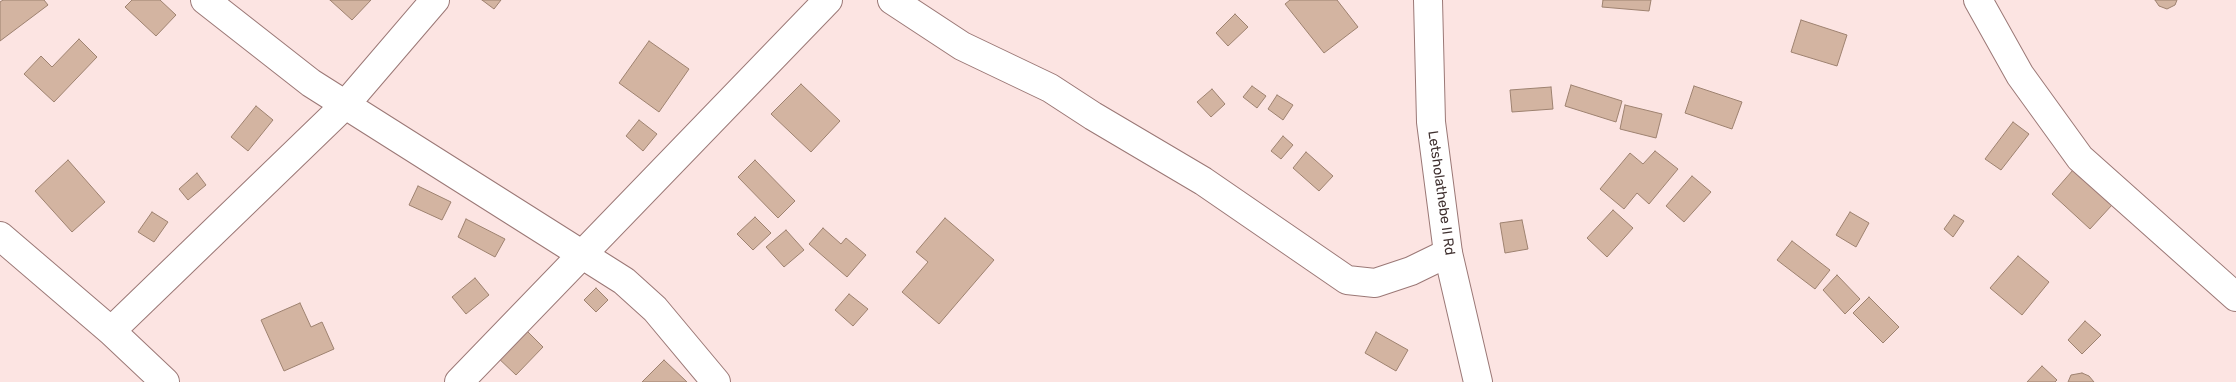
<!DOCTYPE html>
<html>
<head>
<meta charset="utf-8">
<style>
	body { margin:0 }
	canvas { display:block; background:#fce4e2 }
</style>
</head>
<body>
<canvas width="2236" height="382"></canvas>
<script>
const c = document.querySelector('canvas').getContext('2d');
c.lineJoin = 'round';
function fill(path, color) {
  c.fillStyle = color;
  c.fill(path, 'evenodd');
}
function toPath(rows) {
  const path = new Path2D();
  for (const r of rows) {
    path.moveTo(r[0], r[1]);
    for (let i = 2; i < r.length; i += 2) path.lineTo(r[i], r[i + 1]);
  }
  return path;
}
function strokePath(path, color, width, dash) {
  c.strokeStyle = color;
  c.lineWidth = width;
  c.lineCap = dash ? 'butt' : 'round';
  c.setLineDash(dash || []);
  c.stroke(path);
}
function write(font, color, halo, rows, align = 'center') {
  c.font = font + ' Rubik,sans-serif';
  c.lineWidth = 5;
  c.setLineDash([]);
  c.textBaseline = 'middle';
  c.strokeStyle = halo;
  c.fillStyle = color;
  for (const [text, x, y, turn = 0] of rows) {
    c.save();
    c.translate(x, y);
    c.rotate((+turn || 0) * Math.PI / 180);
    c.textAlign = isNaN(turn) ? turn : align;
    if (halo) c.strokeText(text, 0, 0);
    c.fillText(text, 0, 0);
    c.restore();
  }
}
const building = toPath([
	[3,0,44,0,48,5,0,41,0,2,3,0],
	[132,0,160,0,176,15,156,36,125,7,132,0],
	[330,0,371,0,352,20,330,0],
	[482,0,501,0,494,9,482,0],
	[1290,0,1337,0,1358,27,1324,53,1285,4,1290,0],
	[1603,0,1651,0,1649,11,1602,7,1603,0],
	[2155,0,2177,0,2175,5,2167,9,2159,6,2155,0],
	[1235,14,1248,27,1228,46,1216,33,1235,14],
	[1801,20,1847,35,1837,66,1791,52,1801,20],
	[79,39,97,57,54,102,24,74,41,56,52,67,79,39],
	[649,41,689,69,659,112,619,83,649,41],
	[801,84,840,121,811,152,771,114,801,84],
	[1571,85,1622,101,1616,122,1565,106,1571,85],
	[1252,86,1266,96,1257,108,1243,97,1252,86],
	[1694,86,1742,102,1732,129,1685,113,1694,86],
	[1551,87,1553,109,1512,112,1510,90,1551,87],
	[1212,89,1225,104,1211,117,1197,102,1212,89],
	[1277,95,1293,105,1283,120,1268,109,1277,95],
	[1625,105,1662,114,1656,138,1620,129,1625,105],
	[256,106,273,120,248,151,231,137,256,106],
	[639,120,657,134,643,151,626,136,639,120],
	[2013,122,2029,134,2001,170,1985,159,2013,122],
	[1283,136,1293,145,1281,159,1271,151,1283,136],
	[1655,151,1678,169,1649,204,1637,193,1624,209,1600,189,1630,153,1643,164,1655,151],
	[1306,152,1333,176,1319,191,1293,168,1306,152],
	[68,160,105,202,72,232,35,191,68,160],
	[755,160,795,201,778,218,738,177,755,160],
	[2073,170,2112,205,2090,229,2052,194,2073,170],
	[197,173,206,185,188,200,179,189,197,173],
	[1692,176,1711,192,1684,222,1666,206,1692,176],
	[418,186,451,202,442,220,409,205,418,186],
	[1613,210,1633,228,1607,257,1587,238,1613,210],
	[152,212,168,222,154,242,138,232,152,212],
	[1850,212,1869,223,1856,247,1836,235,1850,212],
	[1954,215,1964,221,1953,237,1944,229,1954,215],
	[755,217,771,233,753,250,737,234,755,217],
	[945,218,994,260,939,324,902,292,928,262,916,252,945,218],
	[466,219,505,239,495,257,458,237,466,219],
	[1522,220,1528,249,1505,253,1500,223,1522,220],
	[823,228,841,244,846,238,866,255,847,277,809,244,823,228],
	[786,230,804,250,784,267,766,247,786,230],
	[1792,241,1830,270,1815,289,1777,260,1792,241],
	[2018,256,2049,282,2022,315,1990,288,2018,256],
	[1837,275,1860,299,1845,314,1823,290,1837,275],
	[475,278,489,295,466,314,452,297,475,278],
	[596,288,608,300,596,312,584,300,596,288],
	[849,294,868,309,853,326,835,310,849,294],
	[1869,297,1899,327,1883,343,1853,313,1869,297],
	[300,303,311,327,322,322,334,349,284,371,261,320,300,303],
	[2085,321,2101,335,2082,354,2068,340,2085,321],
	[523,327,543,347,516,375,495,355,523,327],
	[1376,332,1408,350,1396,371,1365,353,1376,332],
	[664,360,687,382,642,382,664,360],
	[2042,366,2057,380,2055,382,2027,382,2042,366],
	[2082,373,2089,376,2094,382,2068,382,2071,375,2082,373]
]);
fill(building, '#d3b4a1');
strokePath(building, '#9e8270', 1);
const minor = toPath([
	[205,0,311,83,624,281,655,309,716,382],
	[892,0,962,46,1050,88,1093,116,1203,181,1347,280,1375,283,1411,271,1448,253],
	[1978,0,2020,75,2080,158,2236,297],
	[0,236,111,331,165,382],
	[111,331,345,105,435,0],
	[459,382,828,0]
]);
const tertiary = toPath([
	[1428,0,1431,122,1448,253,1478,382]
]);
strokePath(minor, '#9b7876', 30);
strokePath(tertiary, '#9b7876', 30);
strokePath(minor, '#fff', 28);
strokePath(tertiary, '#fff', 28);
write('14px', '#403130', '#fff', [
	["Letsholathebe II Rd",1441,193,82]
]);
</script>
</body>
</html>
